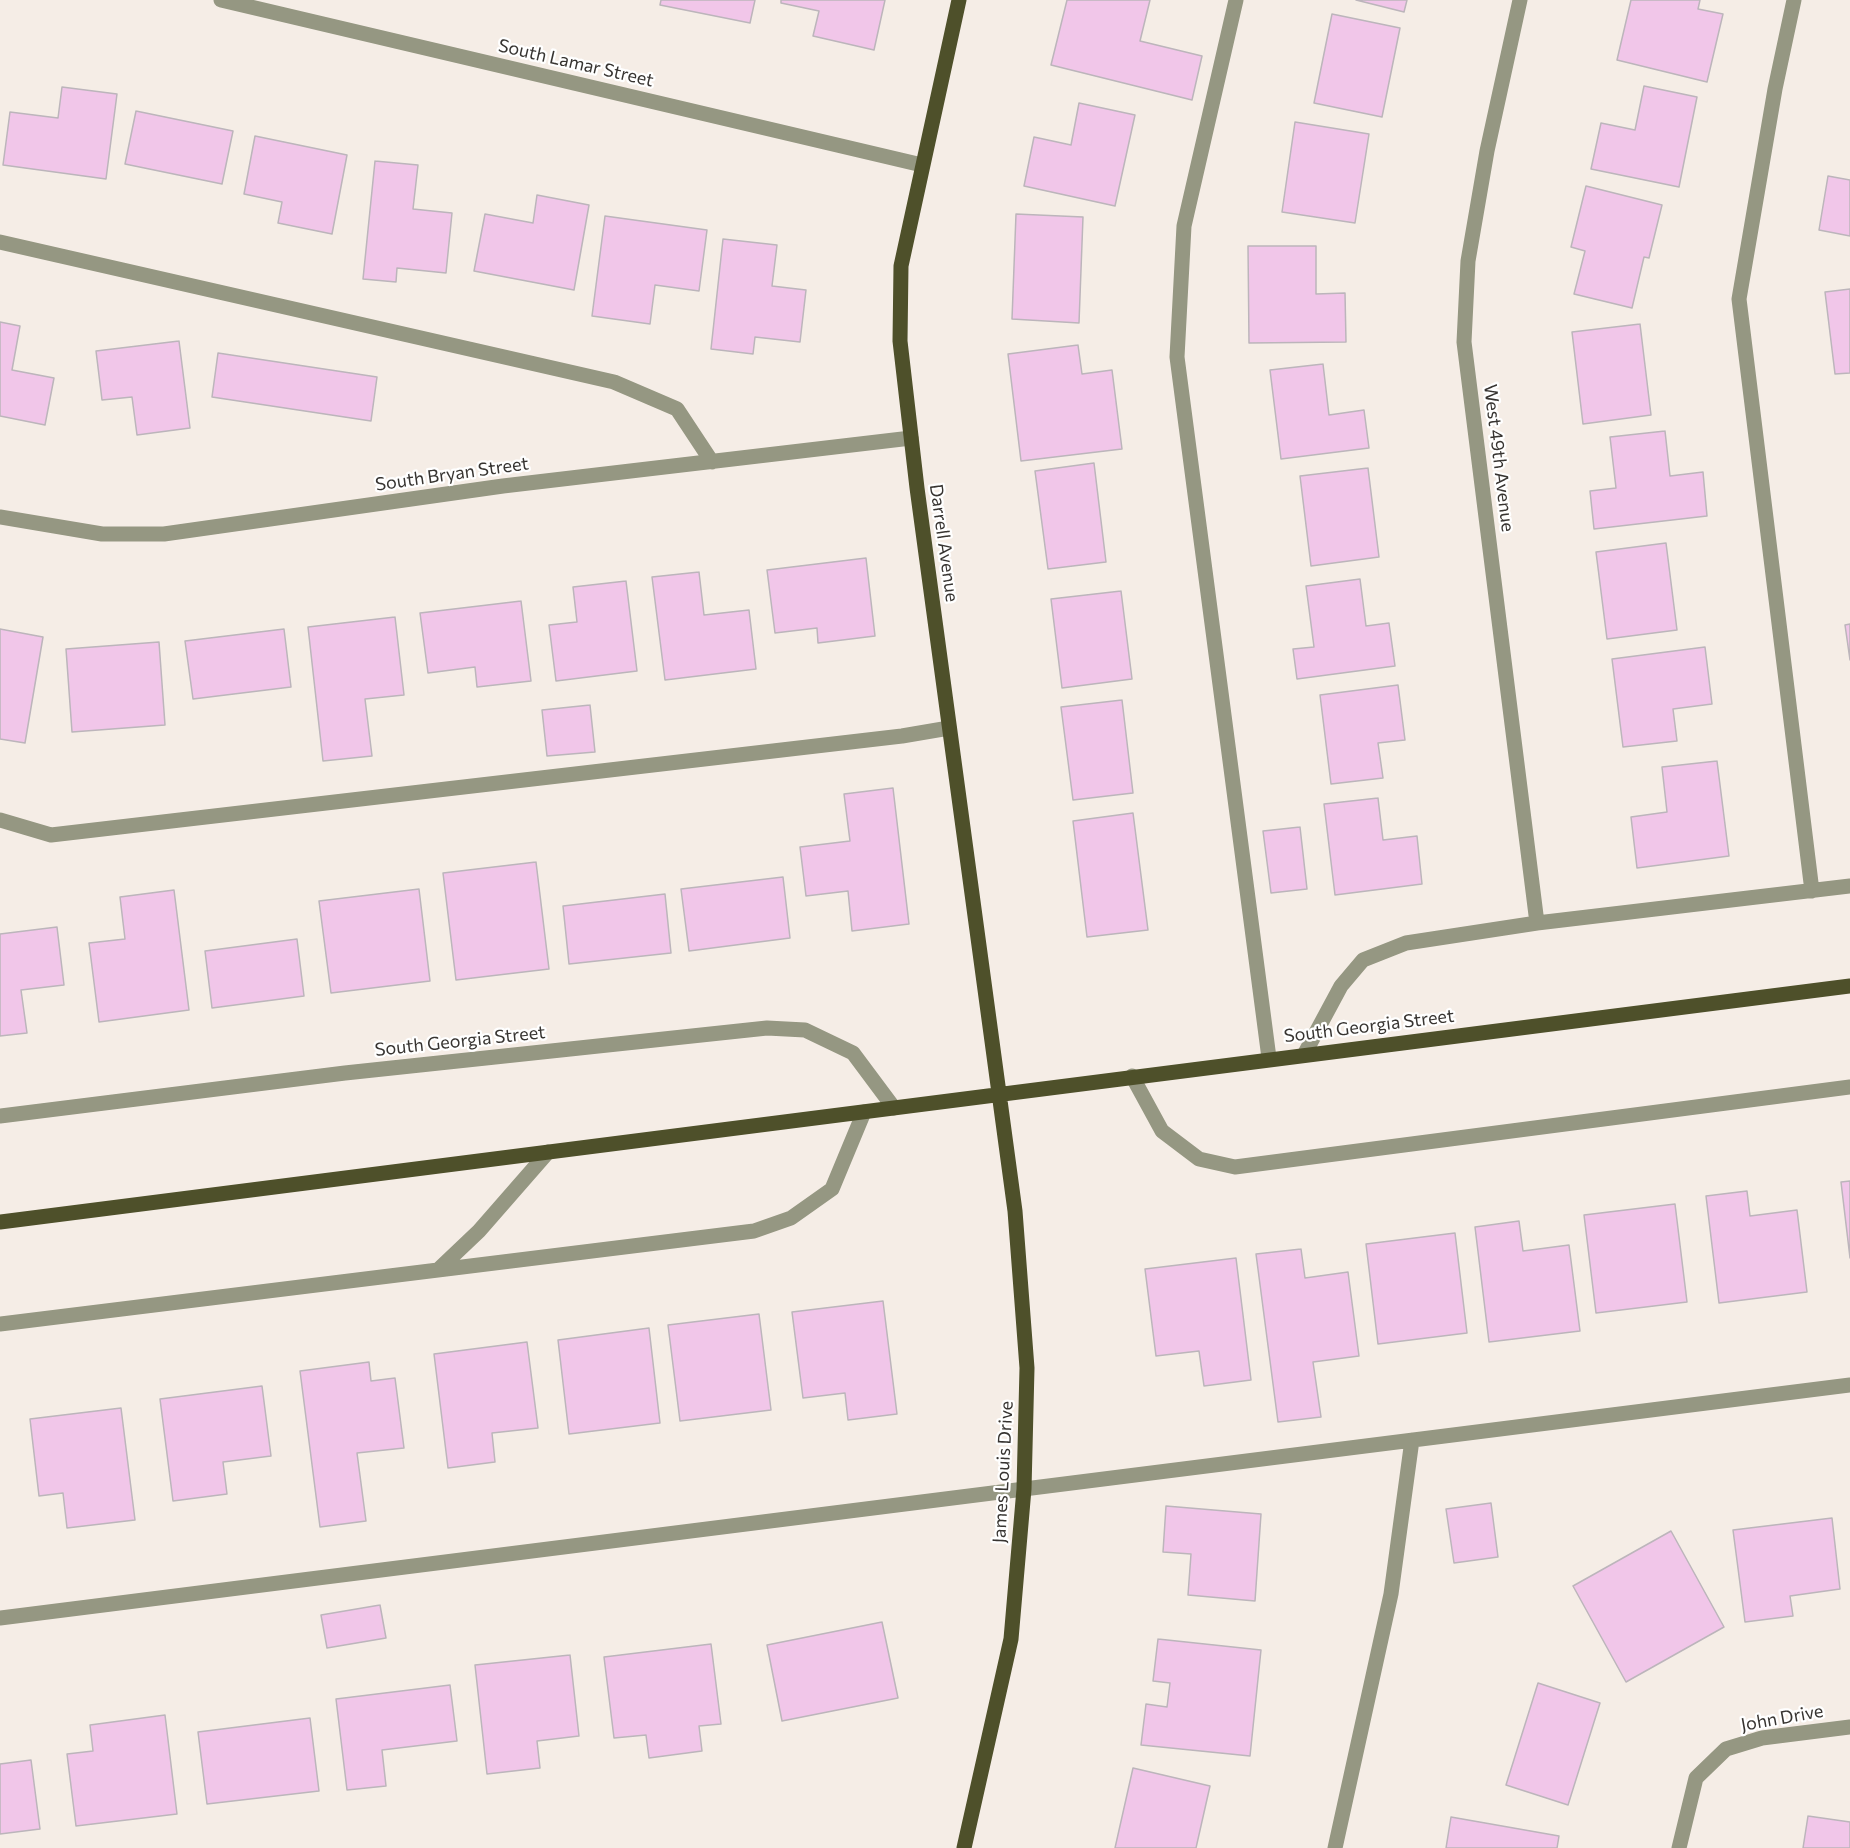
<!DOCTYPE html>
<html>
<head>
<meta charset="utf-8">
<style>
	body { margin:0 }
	canvas { display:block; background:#f5ede6 }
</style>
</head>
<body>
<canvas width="1850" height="1848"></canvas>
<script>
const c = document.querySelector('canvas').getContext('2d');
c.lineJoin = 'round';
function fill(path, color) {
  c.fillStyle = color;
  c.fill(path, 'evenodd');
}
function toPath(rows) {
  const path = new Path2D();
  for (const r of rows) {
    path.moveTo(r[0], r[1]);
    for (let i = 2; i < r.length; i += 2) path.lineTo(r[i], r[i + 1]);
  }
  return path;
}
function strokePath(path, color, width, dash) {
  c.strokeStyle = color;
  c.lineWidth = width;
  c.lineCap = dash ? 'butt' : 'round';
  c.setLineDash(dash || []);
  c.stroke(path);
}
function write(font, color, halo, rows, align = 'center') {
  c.font = font + ' Commissioner,sans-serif';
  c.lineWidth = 4.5;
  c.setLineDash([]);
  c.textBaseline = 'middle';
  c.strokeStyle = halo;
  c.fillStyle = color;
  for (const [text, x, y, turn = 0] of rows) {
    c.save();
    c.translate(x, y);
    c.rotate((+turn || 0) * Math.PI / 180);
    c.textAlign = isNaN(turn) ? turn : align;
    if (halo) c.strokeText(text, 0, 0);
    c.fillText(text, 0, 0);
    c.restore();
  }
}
const building = toPath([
	[661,0,755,0,750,23,660,5,661,0],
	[781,0,885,0,874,50,813,36,819,11,781,3,781,0],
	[1067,0,1150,0,1140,41,1202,56,1192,100,1051,65,1067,0],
	[1356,0,1407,0,1404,12,1356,0],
	[1631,0,1700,0,1698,9,1723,14,1707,82,1617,60,1631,0],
	[1332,14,1400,28,1382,117,1314,103,1332,14],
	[1644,86,1697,97,1679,187,1591,169,1601,123,1635,130,1644,86],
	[62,87,117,94,106,179,3,165,10,112,58,118,62,87],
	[1079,103,1135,115,1115,206,1024,186,1034,137,1071,145,1079,103],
	[136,111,233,131,222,184,125,164,136,111],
	[1295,122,1369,134,1355,223,1282,212,1295,122],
	[255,136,347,155,332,234,278,223,282,202,244,194,255,136],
	[375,161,418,165,413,209,452,213,446,273,397,268,396,282,363,279,375,161],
	[1828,176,1850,180,1850,236,1819,230,1828,176],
	[1586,186,1662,205,1649,258,1644,257,1632,308,1574,294,1585,251,1571,247,1586,186],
	[537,195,589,205,574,290,474,271,485,214,533,223,537,195],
	[1016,214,1083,217,1079,323,1012,319,1016,214],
	[605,216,707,230,699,291,655,285,650,324,592,316,605,216],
	[723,239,777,245,772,286,806,290,800,342,755,337,753,354,711,349,723,239],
	[1248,246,1316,246,1316,294,1345,293,1346,342,1249,343,1248,246],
	[1850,289,1850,373,1835,374,1825,292,1850,289],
	[0,322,20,326,12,370,54,378,45,425,0,416,0,322],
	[1640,324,1651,415,1583,424,1572,332,1640,324],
	[179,341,190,428,137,435,132,397,102,400,96,351,179,341],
	[1078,345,1082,374,1112,370,1122,449,1021,461,1008,354,1078,345],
	[218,353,377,377,371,421,212,397,218,353],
	[1323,364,1329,415,1364,410,1369,448,1281,459,1270,370,1323,364],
	[1665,431,1670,476,1703,472,1707,516,1594,529,1590,491,1616,488,1610,437,1665,431],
	[1094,463,1106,562,1048,569,1035,471,1094,463],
	[1368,468,1379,557,1311,566,1300,476,1368,468],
	[1666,543,1677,630,1607,639,1596,552,1666,543],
	[866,558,875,636,818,643,817,628,775,633,767,570,866,558],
	[699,572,704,615,749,610,756,669,665,680,652,577,699,572],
	[1360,579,1366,626,1389,623,1395,666,1297,679,1293,649,1314,647,1306,586,1360,579],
	[626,581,637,671,556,681,549,625,577,622,573,587,626,581],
	[1121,591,1132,679,1062,688,1051,599,1121,591],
	[521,601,531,681,477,687,475,667,428,673,420,613,521,601],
	[395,617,404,695,365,699,372,756,323,761,308,627,395,617],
	[1850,624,1850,660,1845,625,1850,624],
	[0,629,43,637,25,743,0,739,0,629],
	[284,629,291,687,193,699,185,641,284,629],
	[159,642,165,725,72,732,66,649,159,642],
	[1705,647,1712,704,1673,709,1677,741,1623,747,1612,659,1705,647],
	[1398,685,1405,740,1378,743,1383,778,1331,784,1320,695,1398,685],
	[1122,700,1133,793,1073,800,1061,707,1122,700],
	[590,705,595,752,547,756,542,710,590,705],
	[1717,761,1729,856,1637,868,1631,817,1667,812,1662,767,1717,761],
	[893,788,909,924,852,931,848,891,806,896,800,847,850,841,844,794,893,788],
	[1378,798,1383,840,1417,836,1422,884,1335,895,1324,804,1378,798],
	[1133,813,1148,930,1087,937,1073,821,1133,813],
	[1300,827,1307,889,1271,893,1263,831,1300,827],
	[536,862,549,969,456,980,443,873,536,862],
	[783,877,790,938,689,951,681,889,783,877],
	[419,889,430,981,331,993,319,901,419,889],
	[174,890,189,1010,99,1022,89,943,125,939,120,897,174,890],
	[665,894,671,953,569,964,563,906,665,894],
	[57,927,64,985,21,990,27,1033,0,1036,0,934,57,927],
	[297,939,304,996,212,1008,205,951,297,939],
	[1850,1181,1850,1258,1841,1182,1850,1181],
	[1747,1191,1750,1216,1797,1210,1807,1292,1719,1303,1706,1196,1747,1191],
	[1675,1204,1687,1302,1596,1313,1584,1215,1675,1204],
	[1519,1221,1523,1251,1569,1245,1580,1331,1489,1342,1475,1227,1519,1221],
	[1455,1233,1467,1333,1378,1344,1366,1244,1455,1233],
	[1301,1249,1305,1278,1348,1272,1359,1356,1313,1362,1321,1417,1278,1422,1256,1254,1301,1249],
	[1236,1258,1251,1380,1204,1386,1199,1351,1156,1356,1145,1269,1236,1258],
	[883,1301,897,1414,848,1420,845,1393,803,1398,792,1312,883,1301],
	[759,1314,771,1410,680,1421,668,1325,759,1314],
	[649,1328,660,1423,569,1434,558,1340,649,1328],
	[527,1342,538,1428,492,1433,495,1462,448,1468,434,1354,527,1342],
	[369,1362,371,1381,395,1378,404,1448,357,1453,366,1521,320,1527,300,1371,369,1362],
	[262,1386,271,1456,223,1462,227,1494,173,1501,160,1399,262,1386],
	[121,1408,135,1520,67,1528,63,1493,39,1496,30,1419,121,1408],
	[1491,1503,1498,1557,1454,1563,1446,1509,1491,1503],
	[1166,1506,1261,1514,1255,1601,1188,1595,1191,1554,1163,1552,1166,1506],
	[1832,1518,1840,1589,1790,1596,1793,1616,1745,1622,1733,1530,1832,1518],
	[1671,1531,1724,1627,1626,1682,1573,1586,1671,1531],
	[380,1605,386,1638,327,1648,321,1615,380,1605],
	[882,1622,898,1698,782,1721,767,1645,882,1622],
	[1158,1639,1261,1650,1250,1756,1141,1745,1146,1704,1167,1707,1170,1683,1153,1681,1158,1639],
	[711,1644,721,1724,699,1726,702,1751,649,1758,646,1735,614,1738,604,1657,711,1644],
	[570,1655,579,1736,537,1741,540,1768,487,1774,475,1665,570,1655],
	[1538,1683,1600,1703,1568,1805,1506,1785,1538,1683],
	[450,1685,457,1741,382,1750,386,1786,347,1790,336,1699,450,1685],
	[165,1715,177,1814,76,1826,67,1754,93,1751,90,1725,165,1715],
	[310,1718,319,1791,207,1804,198,1732,310,1718],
	[31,1760,40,1829,0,1834,0,1764,31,1760],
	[1133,1768,1210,1786,1196,1848,1115,1848,1133,1768],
	[1808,1816,1850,1822,1850,1848,1803,1848,1808,1816],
	[1451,1817,1559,1836,1557,1848,1446,1848,1451,1817]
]);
fill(building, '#f1c6e9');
strokePath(building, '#bcb5bb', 1.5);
strokePath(toPath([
	[221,0,922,165],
	[1236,0,1184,226,1177,357,1269,1058],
	[1520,0,1487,151,1468,261,1464,342,1537,923],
	[1794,0,1775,89,1739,299,1812,891],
	[0,242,614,382,677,409,712,462],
	[0,517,102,534,164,534,503,486,911,438],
	[0,820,51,835,902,736,949,728],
	[1305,1053,1341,986,1363,960,1406,943,1537,923,1850,886],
	[1132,1076,1162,1131,1199,1159,1235,1167,1850,1087],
	[0,1116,345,1073,767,1028,805,1030,853,1053,894,1108],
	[439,1269,479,1231,548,1152],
	[0,1324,754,1231,791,1218,832,1189,864,1112],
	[0,1618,1850,1385],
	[1335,1848,1391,1594,1412,1440],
	[1679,1848,1696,1778,1726,1749,1762,1738,1850,1727]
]), '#959782', 15);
strokePath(toPath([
	[959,0,901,266,900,341,917,488,1015,1211,1027,1368,1024,1489,1011,1639,964,1848],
	[0,1222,1850,986]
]), '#4e502a', 15);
write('18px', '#373431', '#fff', [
	["South Lamar Street",576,63,13],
	["West 49th Avenue",1499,458,83],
	["South Bryan Street",452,474,-8],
	["Darrell Avenue",944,543,82],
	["South Georgia Street",1369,1026,-7],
	["South Georgia Street",460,1041,-6],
	["James Louis Drive",1003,1472,-87],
	["John Drive",1782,1718,-10]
]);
</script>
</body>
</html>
